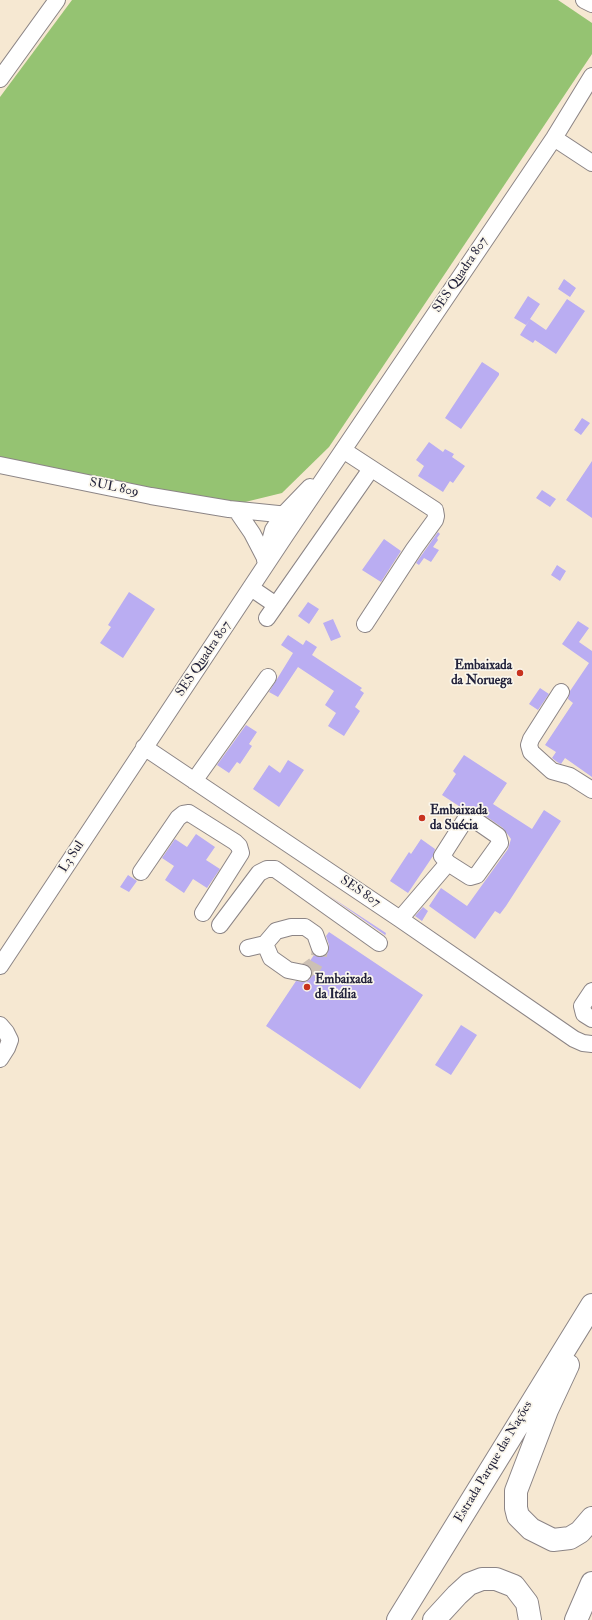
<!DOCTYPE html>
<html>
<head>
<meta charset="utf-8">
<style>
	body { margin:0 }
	canvas { display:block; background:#f6e8d2 }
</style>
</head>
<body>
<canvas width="592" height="1620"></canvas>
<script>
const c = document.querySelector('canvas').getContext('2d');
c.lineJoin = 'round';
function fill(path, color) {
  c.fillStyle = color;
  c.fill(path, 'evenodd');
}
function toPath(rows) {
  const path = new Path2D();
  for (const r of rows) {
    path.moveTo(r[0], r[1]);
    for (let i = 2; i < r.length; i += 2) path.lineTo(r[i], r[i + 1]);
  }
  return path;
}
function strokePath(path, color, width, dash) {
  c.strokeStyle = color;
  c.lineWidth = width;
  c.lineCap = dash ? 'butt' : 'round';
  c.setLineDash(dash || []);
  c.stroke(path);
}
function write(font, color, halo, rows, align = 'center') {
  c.font = font + ' "IM FELL Double Pica",serif';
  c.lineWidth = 3.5;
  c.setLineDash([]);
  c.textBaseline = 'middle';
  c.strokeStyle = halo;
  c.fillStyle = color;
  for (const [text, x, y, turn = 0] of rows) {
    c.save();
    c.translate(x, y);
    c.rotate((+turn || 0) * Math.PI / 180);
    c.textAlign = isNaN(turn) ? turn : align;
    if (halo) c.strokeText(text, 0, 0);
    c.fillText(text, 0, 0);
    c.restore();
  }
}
fill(toPath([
	[72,0,558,0,592,23,592,54,329,447,282,493,237,504,0,459,0,97]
]), '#95c372');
fill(toPath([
	[564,279,576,288,570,297,558,289],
	[528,296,540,304,526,325,514,318],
	[567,299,585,311,556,354,535,340,533,343,520,335,530,319,546,330],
	[482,362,499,373,499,375,461,429,445,418],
	[582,418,590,423,581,435,574,430],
	[429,442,443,452,445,449,454,454,452,457,465,466,453,483,450,481,443,492,418,476,424,466,416,460],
	[592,461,592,518,566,500],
	[542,490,556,499,550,507,536,498],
	[438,532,440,534,437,538,438,540,433,547,439,550,431,562,424,558,419,565,416,563],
	[384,539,401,551,381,582,362,570],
	[557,565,566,571,560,581,551,575],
	[129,592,155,609,123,658,100,643,111,627,108,625],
	[308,602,319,609,309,624,298,616],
	[333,619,341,637,331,641,323,623],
	[578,621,589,628,579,642,592,651,592,777,565,758,561,764,557,762,552,758,556,752,545,745,573,703,568,699,570,691,589,663,562,644],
	[288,635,303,645,306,640,317,647,312,655,362,688,360,690,364,693,355,707,360,711,344,736,328,726,336,713,325,705,334,691,298,667,278,697,269,692,293,653,281,645],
	[540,688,549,694,538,710,529,704],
	[246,725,257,732,249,744,252,746,240,764,237,762,229,773,217,765],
	[464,755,507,783,493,804,532,829,544,810,561,821,506,906,500,914,495,911,475,939,429,906,441,888,467,906,508,849,511,839,503,828,477,810,472,808,465,810,442,795,456,774,453,771],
	[288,760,304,770,279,807,253,789,269,765,280,773],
	[196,834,215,847,206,860,220,869,207,888,193,879,184,893,165,880,174,866,162,858,175,839,187,847],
	[421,839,435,849,433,856,408,893,390,881,409,852,411,854],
	[128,875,137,881,129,892,120,887],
	[328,895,386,933,385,936,385,935],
	[423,907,428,911,422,921,415,916],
	[329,932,423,995,360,1089,266,1026,296,981,306,982,310,979,312,970,307,965,314,955,319,957,327,954,329,945,326,936],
	[461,1025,477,1035,451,1075,435,1065]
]), '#baadf2');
strokePath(toPath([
	[303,973,314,965,319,956,320,948]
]), '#ccc0b4', 16, [16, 8]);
const minor = toPath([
	[584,0,592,4],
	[0,79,57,0],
	[554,138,592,163],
	[343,450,435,510,436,516,435,520,414,549,365,624],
	[0,465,151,496,229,509,298,516],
	[239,514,252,533,265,558],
	[265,560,273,530,283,515,310,487],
	[251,588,276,605],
	[267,618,371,469],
	[561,692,531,739,529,745,531,752,552,771,570,776,592,790],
	[144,747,400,919,574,1039,583,1043,592,1044],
	[194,781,268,677],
	[469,818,472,818,498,836,500,843,477,875,470,877,448,863,442,856,465,820,469,818],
	[141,872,178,818,183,814,189,813,235,842,239,846,241,853,203,913],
	[400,919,448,863],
	[220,925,259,873,267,869,275,869,379,943],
	[265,944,271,958,288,970,303,973],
	[248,948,265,944,276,931,291,927,305,927,315,934,320,948],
	[0,966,285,536,554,138,592,76],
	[592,991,582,1006,584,1014,592,1019],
	[0,1025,6,1032,10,1040,7,1048,0,1059]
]);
const highway = toPath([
	[568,1365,547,1410,516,1491,516,1508,518,1516,531,1529,553,1540,570,1538,580,1532,592,1518],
	[398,1620,592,1305],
	[434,1620,457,1595,469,1584,482,1579,496,1579,514,1586,527,1603,530,1620],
	[576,1620,592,1583]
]);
strokePath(minor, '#8c8586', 18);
strokePath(highway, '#8c8586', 24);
strokePath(minor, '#fff', 16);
strokePath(highway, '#fff', 22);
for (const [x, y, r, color] of [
	[520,673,4,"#c8321e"],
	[422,818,4,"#c8321e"],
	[307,987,4,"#c8321e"]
]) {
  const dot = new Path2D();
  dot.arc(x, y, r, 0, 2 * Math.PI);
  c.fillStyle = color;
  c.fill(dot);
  strokePath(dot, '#fbf7ec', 1.5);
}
write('13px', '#22223b', '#fbf7ec', [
	["SES Quadra 807",461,275,-56],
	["SUL 809",114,488,12],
	["SES Quadra 807",204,659,-56],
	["L3 Sul",72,857,-57],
	["SES 807",360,892,34],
	["Estrada Parque das Nações",494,1462,-59]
]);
write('bold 13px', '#22223b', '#fbf7ec', [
	["Embaixada",512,666,"right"],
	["da Noruega",512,681,"right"],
	["Embaixada",430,811],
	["da Suécia",430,826],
	["Embaixada",315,980],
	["da Itália",315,995]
], 'left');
</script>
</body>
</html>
